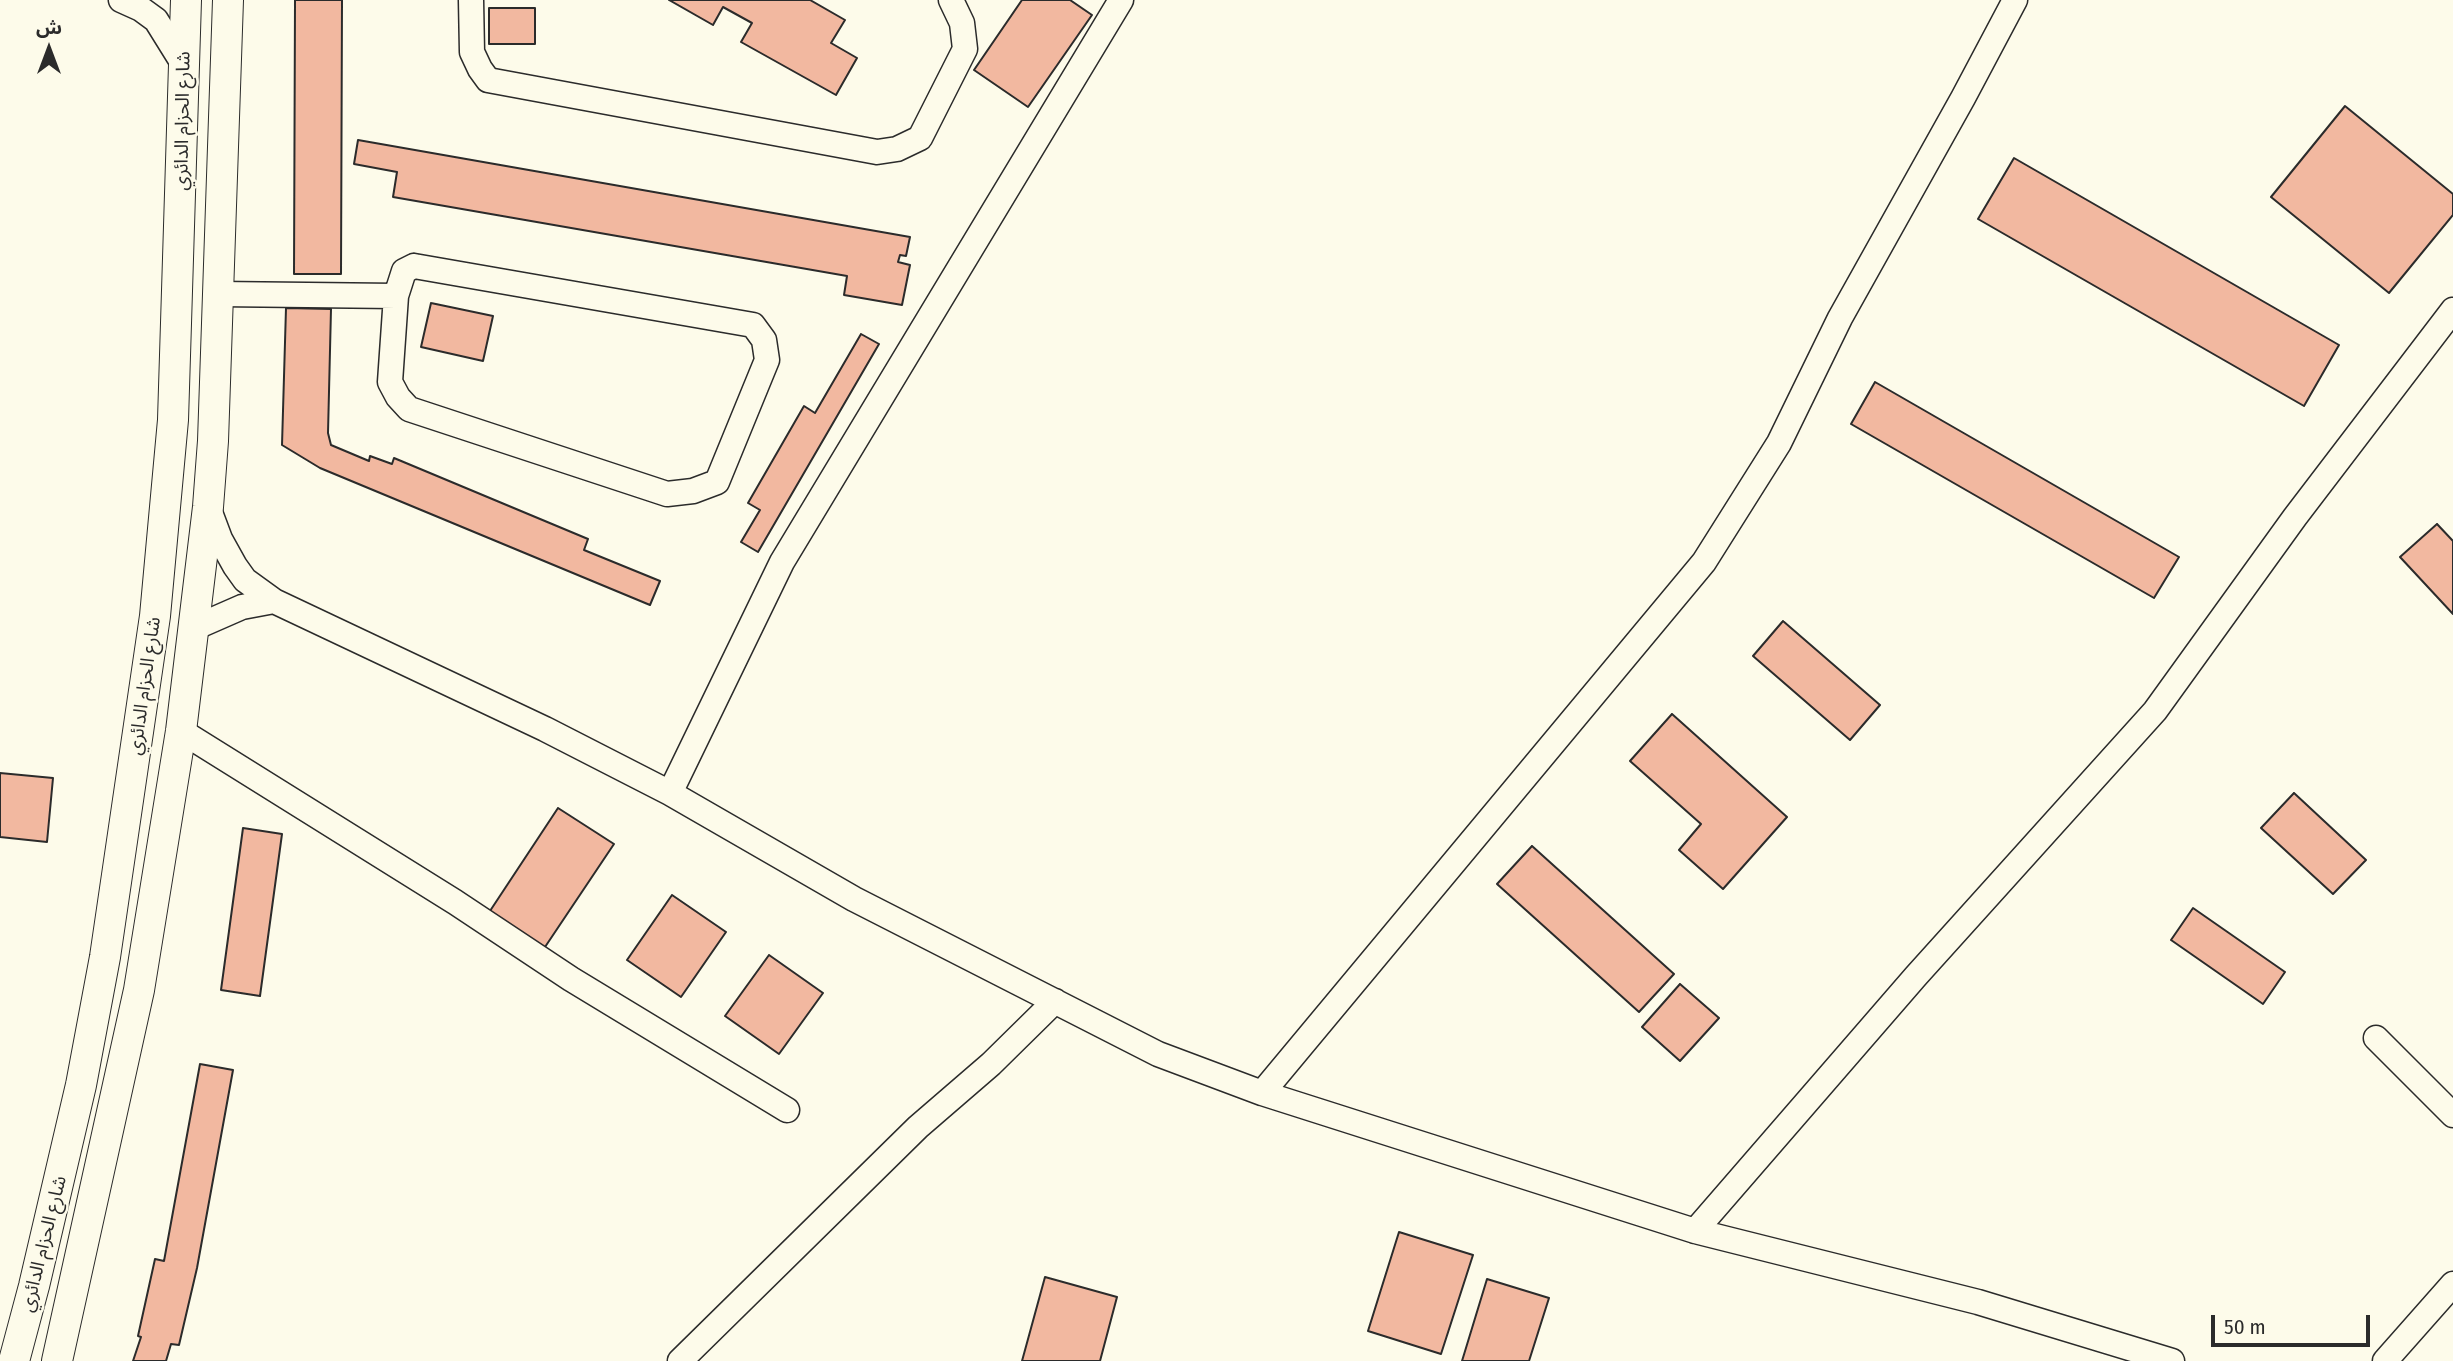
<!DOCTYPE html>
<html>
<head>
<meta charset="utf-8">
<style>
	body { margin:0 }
	#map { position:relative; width:2453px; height:1361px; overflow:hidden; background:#fdfbea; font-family:"Fira Sans Condensed","Noto Sans Arabic",sans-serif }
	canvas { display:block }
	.north { position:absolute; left:14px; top:14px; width:70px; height:70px; -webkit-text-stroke:5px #fdfbea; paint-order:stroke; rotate:0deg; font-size:19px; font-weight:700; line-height:28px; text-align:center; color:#2b2b2b }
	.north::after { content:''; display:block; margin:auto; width:24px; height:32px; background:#2b2b2b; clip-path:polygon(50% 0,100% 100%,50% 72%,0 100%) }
	.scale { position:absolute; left:2211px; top:1315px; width:159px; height:32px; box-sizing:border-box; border:4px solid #2b2b2b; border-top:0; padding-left:9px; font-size:21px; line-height:24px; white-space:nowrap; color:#2b2b2b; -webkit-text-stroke:5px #fdfbea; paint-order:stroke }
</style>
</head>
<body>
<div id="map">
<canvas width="2453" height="1361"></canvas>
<div class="north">ش</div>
<div class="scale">50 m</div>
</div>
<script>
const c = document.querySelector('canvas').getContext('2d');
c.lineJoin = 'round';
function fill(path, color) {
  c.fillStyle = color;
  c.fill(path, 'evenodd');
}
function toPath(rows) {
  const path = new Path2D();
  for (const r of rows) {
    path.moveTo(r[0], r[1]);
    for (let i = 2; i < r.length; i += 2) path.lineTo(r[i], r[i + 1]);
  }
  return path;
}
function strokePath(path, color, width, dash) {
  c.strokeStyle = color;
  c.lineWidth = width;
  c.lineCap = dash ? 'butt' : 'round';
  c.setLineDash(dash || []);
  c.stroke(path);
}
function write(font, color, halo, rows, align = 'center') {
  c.font = font + ' "Fira Sans Condensed","Noto Sans Arabic",sans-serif';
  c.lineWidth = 5;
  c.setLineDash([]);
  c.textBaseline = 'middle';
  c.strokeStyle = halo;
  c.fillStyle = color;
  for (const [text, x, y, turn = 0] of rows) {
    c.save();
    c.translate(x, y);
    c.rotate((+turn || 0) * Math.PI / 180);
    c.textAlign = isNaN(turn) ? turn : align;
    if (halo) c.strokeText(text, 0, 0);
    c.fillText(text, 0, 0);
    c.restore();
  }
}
const building = toPath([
	[295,0,342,0,341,274,294,274,295,0],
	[669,0,810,0,845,20,831,43,857,58,836,95,741,42,752,23,723,7,713,25,669,0],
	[1022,0,1070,0,1092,15,1028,107,974,70,1022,0],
	[489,8,535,8,535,44,489,44,489,8],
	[2345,106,2453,194,2453,215,2389,293,2271,197,2345,106],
	[358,140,910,237,906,256,900,255,898,262,910,265,902,305,844,295,847,276,393,197,397,172,354,164,358,140],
	[2014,158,2339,345,2304,406,1978,219,2014,158],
	[431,303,493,316,483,361,421,347,431,303],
	[286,308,331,309,328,433,331,445,369,461,370,456,392,464,394,458,588,539,584,550,660,581,650,605,320,468,282,445,286,308],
	[861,334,879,344,758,552,741,542,760,510,748,503,804,406,815,413,861,334],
	[1875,382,2179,557,2154,598,1851,424,1875,382],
	[2437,524,2453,541,2453,614,2400,557,2437,524],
	[1783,621,1880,705,1850,740,1753,656,1783,621],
	[1672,714,1787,817,1723,889,1679,850,1701,824,1630,761,1672,714],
	[0,773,53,778,47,842,0,837,0,773],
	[2294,793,2366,860,2333,894,2261,828,2294,793],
	[558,808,614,844,541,953,486,917,558,808],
	[243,828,282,834,260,996,221,990,243,828],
	[1532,846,1674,974,1639,1012,1497,884,1532,846],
	[672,895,726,932,681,997,627,960,672,895],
	[2193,908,2285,972,2263,1004,2171,940,2193,908],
	[769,955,823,993,779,1054,725,1016,769,955],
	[1680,984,1719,1018,1680,1061,1642,1027,1680,984],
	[200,1064,233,1070,197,1268,179,1345,171,1344,166,1361,133,1361,141,1337,138,1336,155,1259,164,1261,200,1064],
	[1399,1232,1473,1255,1441,1354,1368,1331,1399,1232],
	[1045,1277,1117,1297,1100,1361,1022,1361,1045,1277],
	[1487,1279,1549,1298,1529,1361,1462,1361,1487,1279]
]);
fill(building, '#f2b8a0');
strokePath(building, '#2b2b2b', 2);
const minor = toPath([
	[121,0,141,9,156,20,184,65],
	[471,0,472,52,480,69,488,80,877,152,897,149,920,138,965,49,962,23,951,0],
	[414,266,753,325,764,340,767,360,717,482,693,491,667,494,409,409,398,397,390,382,396,296,404,271,414,266],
	[218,294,396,296],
	[208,507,220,539,235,566,245,580,274,601,545,729,670,793,854,899,1158,1054,1262,1093,1695,1231,1978,1302,2172,1361],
	[194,628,242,607,274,601],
	[181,731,455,902,571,979,787,1110],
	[670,793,782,562,1121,0],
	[2376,1038,2453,1115],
	[1262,1093,1704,562,1779,443,1840,318,1963,98,2015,0],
	[1695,1231,1916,976,2155,711,2295,517,2453,310],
	[680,1361,918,1127,991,1064,1055,1001],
	[2385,1361,2453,1284]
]);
const major = toPath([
	[14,1361,34,1286,81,1085,105,957,155,616,173,420,186,0],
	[57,1361,139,990,181,731,208,507,213,441,228,0]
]);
strokePath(minor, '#2b2b2b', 27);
strokePath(major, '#2b2b2b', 32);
strokePath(minor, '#fdfbea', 24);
strokePath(major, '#fdfbea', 30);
write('19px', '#2b2b2b', '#fdfbea', [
	["شارع الحزام الدائري",183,121,-89],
	["شارع الحزام الدائري",145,686,-82],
	["شارع الحزام الدائري",44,1244,-76]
]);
</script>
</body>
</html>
